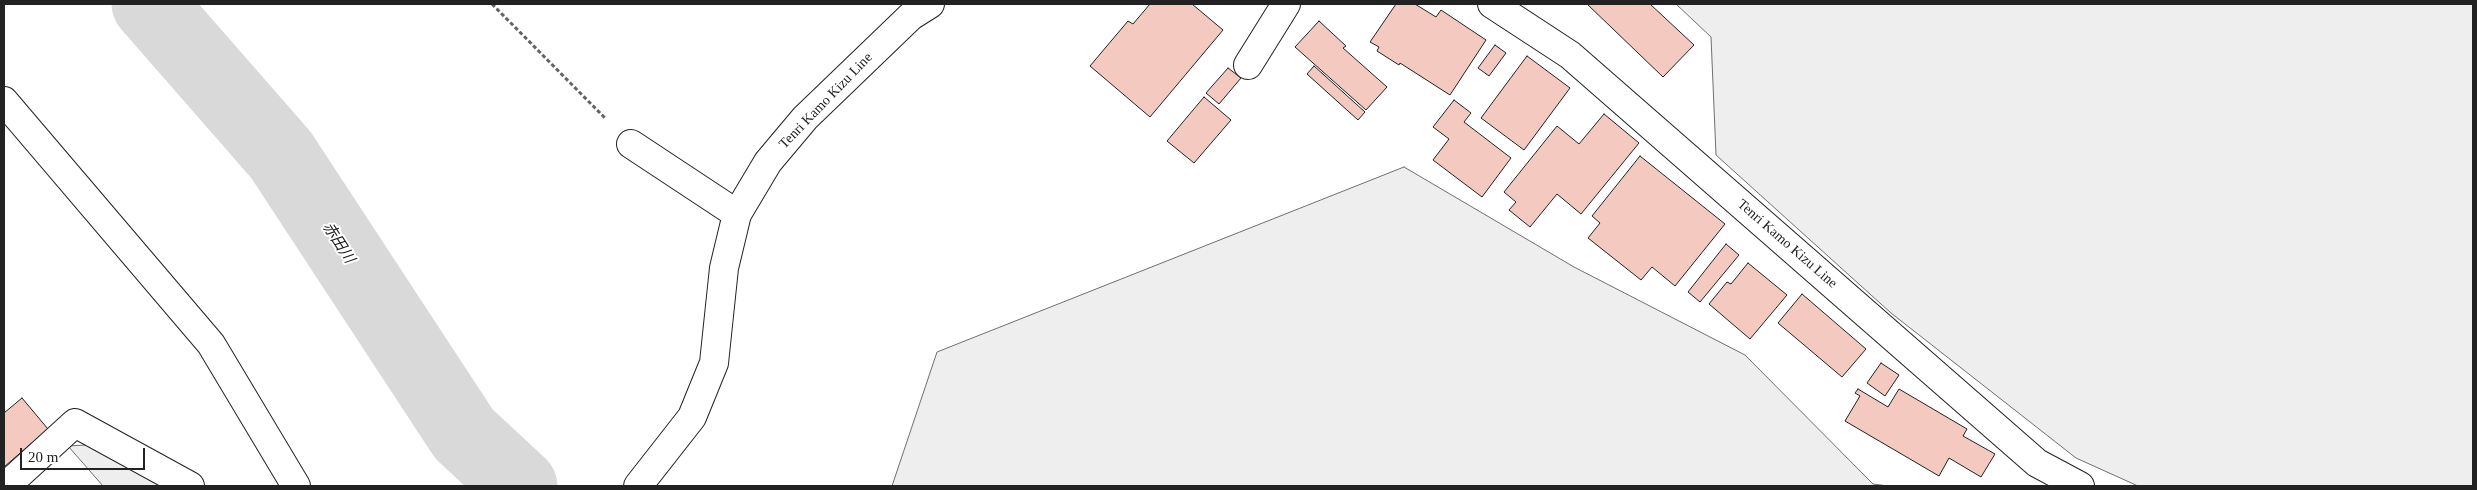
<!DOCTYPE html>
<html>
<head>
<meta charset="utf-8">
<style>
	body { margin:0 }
	#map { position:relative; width:2477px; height:490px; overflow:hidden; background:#fff; font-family:"Times New Roman",serif }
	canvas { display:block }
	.frame { position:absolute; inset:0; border:5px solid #222; pointer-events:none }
	.scale { position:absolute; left:20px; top:448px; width:125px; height:22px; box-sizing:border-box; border:2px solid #222; border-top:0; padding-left:6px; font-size:15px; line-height:18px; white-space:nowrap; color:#222; -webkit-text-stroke:4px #fff; paint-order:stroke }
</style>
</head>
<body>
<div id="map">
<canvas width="2477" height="490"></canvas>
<div class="frame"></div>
<div class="scale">20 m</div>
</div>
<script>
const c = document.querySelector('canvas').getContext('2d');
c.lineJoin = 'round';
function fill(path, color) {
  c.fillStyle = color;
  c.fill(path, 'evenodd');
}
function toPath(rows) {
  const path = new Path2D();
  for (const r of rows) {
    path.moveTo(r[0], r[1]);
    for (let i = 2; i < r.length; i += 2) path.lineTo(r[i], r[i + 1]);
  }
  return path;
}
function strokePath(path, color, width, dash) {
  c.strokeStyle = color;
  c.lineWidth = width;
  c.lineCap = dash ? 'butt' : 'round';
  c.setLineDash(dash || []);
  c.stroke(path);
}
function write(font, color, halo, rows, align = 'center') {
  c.font = font + ' "Times New Roman","Noto Sans JP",serif';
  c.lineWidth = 4;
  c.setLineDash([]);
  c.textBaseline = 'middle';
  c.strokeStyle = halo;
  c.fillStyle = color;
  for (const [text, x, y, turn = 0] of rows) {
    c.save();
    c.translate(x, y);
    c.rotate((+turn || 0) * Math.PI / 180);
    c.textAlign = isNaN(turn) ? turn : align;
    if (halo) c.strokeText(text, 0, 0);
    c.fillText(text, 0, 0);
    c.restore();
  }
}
const green = toPath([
	[1676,4,2473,4,2473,486,2138,486,2076,458,1891,313,1716,155,1711,37,1676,4],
	[1404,167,1574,267,1745,355,1873,484,1888,486,892,486,937,352,1404,167],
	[86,445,160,486,103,486,68,446,86,445]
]);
fill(green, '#eee');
strokePath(green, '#6f6f6f', 1);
strokePath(toPath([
	[149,4,281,155,464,434,520,486]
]), '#d9d9d9', 75);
const building = toPath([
	[1150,4,1192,4,1223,30,1150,117,1090,66,1128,21,1133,24,1150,4],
	[1396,4,1415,4,1436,17,1441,10,1486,40,1450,95,1400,63,1399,65,1377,51,1379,47,1370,42,1396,4],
	[1587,4,1650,4,1694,45,1663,77,1587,4],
	[1319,21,1346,46,1343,48,1387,87,1366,110,1295,47,1319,21],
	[1495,45,1506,53,1489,76,1478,68,1495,45],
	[1527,56,1570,88,1524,150,1481,118,1527,56],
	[1314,66,1365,112,1358,120,1307,74,1314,66],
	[1228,68,1241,78,1219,104,1206,93,1228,68],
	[1204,97,1231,120,1194,163,1167,141,1204,97],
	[1454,100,1471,113,1464,122,1511,158,1482,197,1433,160,1449,139,1433,127,1454,100],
	[1604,114,1639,143,1581,214,1557,194,1530,227,1509,210,1516,202,1504,192,1557,126,1579,144,1604,114],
	[1640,156,1725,224,1675,286,1652,267,1641,280,1588,238,1600,223,1592,216,1640,156],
	[1726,244,1739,255,1700,302,1688,292,1726,244],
	[1748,263,1787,295,1750,339,1709,304,1727,282,1731,284,1748,263],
	[1802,294,1866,349,1842,377,1778,323,1802,294],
	[1881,363,1899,375,1885,396,1867,383,1881,363],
	[1858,389,1888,407,1899,389,1967,429,1963,436,1995,454,1981,477,1949,458,1939,476,1845,421,1860,396,1855,393,1858,389],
	[22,398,48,429,4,467,4,413,22,398]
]);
fill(building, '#f3c9c0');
strokePath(building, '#222', 1);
const minor = toPath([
	[1248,65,1286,4],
	[4,101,211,344,296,486],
	[631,144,737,214],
	[6,486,75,423,190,486]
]);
const major = toPath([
	[1492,4,1570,55,2037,463,2080,486],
	[638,486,692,417,714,363,724,268,737,214,768,162,805,118,911,16,930,4]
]);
strokePath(minor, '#222', 30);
strokePath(major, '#222', 30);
strokePath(toPath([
	[492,4,606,119]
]), '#646464', 3, [4, 2.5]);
strokePath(minor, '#fff', 28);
strokePath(major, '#fff', 28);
write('14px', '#222', '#fff', [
	["Tenri Kamo Kizu Line",826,101,-46],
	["Tenri Kamo Kizu Line",1787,244,41]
]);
write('italic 15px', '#222', '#fff', [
	["赤田川",338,243,57]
]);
</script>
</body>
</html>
